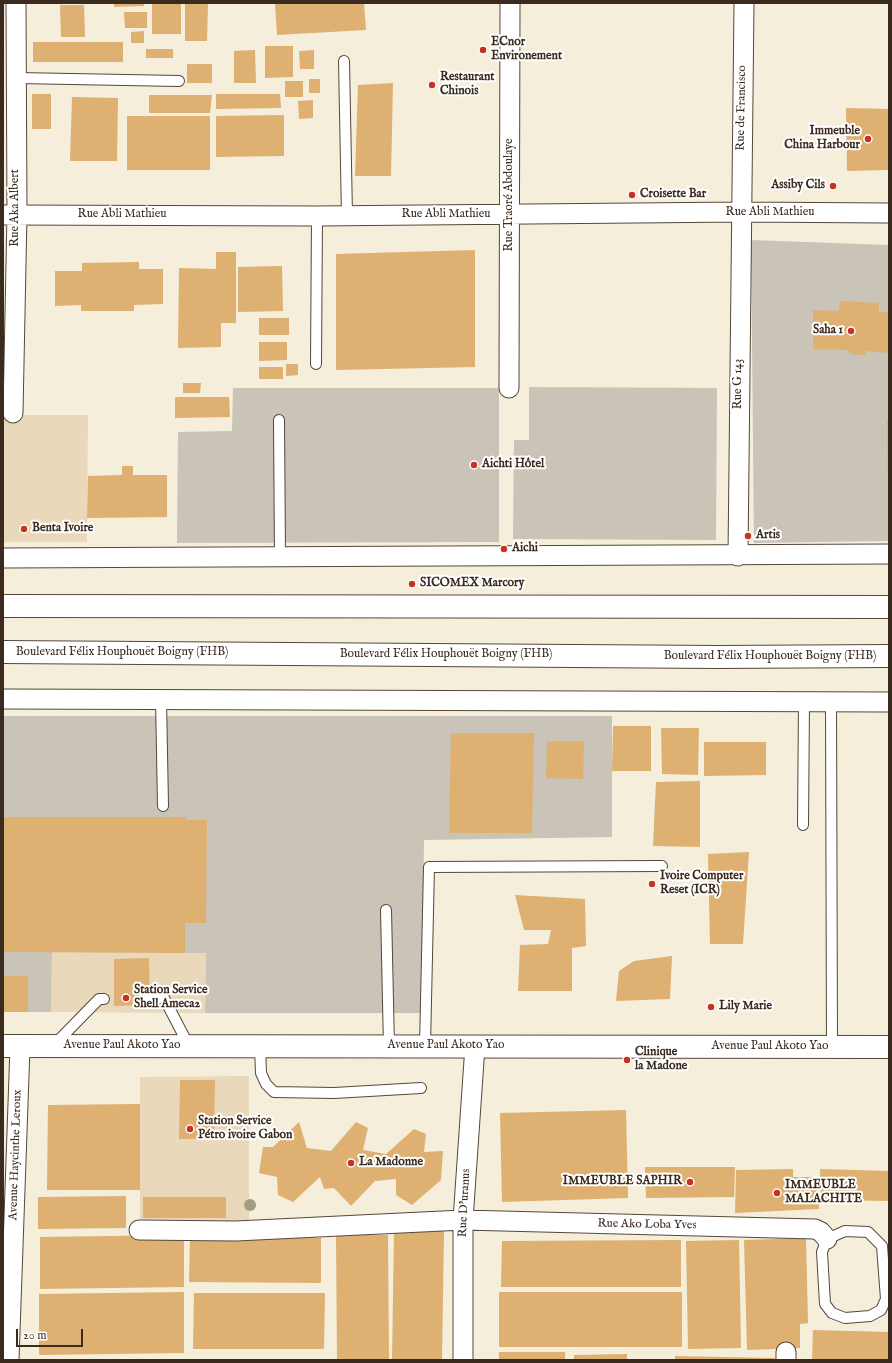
<!DOCTYPE html>
<html>
<head>
<meta charset="utf-8">
<style>
	body { margin:0 }
	#map { position:relative; width:892px; height:1363px; overflow:hidden; background:#f4eedb; font-family:"IM FELL English",serif }
	canvas { display:block }
	.frame { position:absolute; inset:0; border:4px solid #3b2a1e; pointer-events:none }
	.scale { position:absolute; left:16px; top:1329px; width:67px; height:18px; box-sizing:border-box; border:2px solid #3b2a1e; border-top:0; padding-left:5px; font-size:12px; line-height:14px; white-space:nowrap; color:#3b2a1e; -webkit-text-stroke:3px #fff; paint-order:stroke }
</style>
</head>
<body>
<div id="map">
<canvas width="892" height="1363"></canvas>
<div class="frame"></div>
<div class="scale">20 m</div>
</div>
<script>
const c = document.querySelector('canvas').getContext('2d');
c.lineJoin = 'round';
function fill(path, color) {
  c.fillStyle = color;
  c.fill(path, 'evenodd');
}
function toPath(rows) {
  const path = new Path2D();
  for (const r of rows) {
    path.moveTo(r[0], r[1]);
    for (let i = 2; i < r.length; i += 2) path.lineTo(r[i], r[i + 1]);
  }
  return path;
}
function strokePath(path, color, width, dash) {
  c.strokeStyle = color;
  c.lineWidth = width;
  c.lineCap = dash ? 'butt' : 'round';
  c.setLineDash(dash || []);
  c.stroke(path);
}
function write(font, color, halo, rows, align = 'center') {
  c.font = font + ' "IM FELL English",serif';
  c.lineWidth = 4;
  c.setLineDash([]);
  c.textBaseline = 'middle';
  c.strokeStyle = halo;
  c.fillStyle = color;
  for (const [text, x, y, turn = 0] of rows) {
    c.save();
    c.translate(x, y);
    c.rotate((+turn || 0) * Math.PI / 180);
    c.textAlign = isNaN(turn) ? turn : align;
    if (halo) c.strokeText(text, 0, 0);
    c.fillText(text, 0, 0);
    c.restore();
  }
}
fill(toPath([
	[3,415,88,415,87,542,3,542],
	[52,952,206,953,205,1013,51,1012],
	[249,1076,249,1221,140,1222,140,1077]
]), '#e9d9ba');
fill(toPath([
	[751,240,889,245,889,541,754,543],
	[529,387,717,388,716,540,513,539,514,440,529,440],
	[233,388,499,388,499,542,177,543,178,432,232,431],
	[3,716,612,716,612,837,424,840,422,1013,205,1013,206,953,52,952,51,1012,3,1012]
]), '#c9c3b8');
fill(toPath([
	[114,3,144,3,144,6,114,7],
	[152,3,181,3,181,34,152,34],
	[185,3,208,3,207,41,185,41],
	[275,3,364,3,366,30,277,35],
	[60,5,84,5,85,37,61,37],
	[124,12,147,12,147,28,125,28],
	[144,31,144,43,131,43,131,32],
	[33,42,123,42,123,62,33,62],
	[265,46,293,46,293,77,265,78],
	[146,49,173,49,173,58,146,58],
	[255,50,256,83,234,83,234,51],
	[314,50,314,69,300,69,299,51],
	[187,64,212,64,212,83,187,83],
	[309,79,320,79,320,93,309,93],
	[285,81,303,81,303,97,285,97],
	[393,83,391,176,355,176,358,85],
	[32,94,51,94,51,129,32,129],
	[216,94,280,94,281,108,216,109],
	[149,95,212,95,210,113,149,113],
	[72,97,118,98,117,161,70,161],
	[313,100,313,118,299,119,298,101],
	[846,108,889,109,889,170,847,171],
	[284,115,284,156,216,157,216,116],
	[127,116,210,116,210,170,127,170],
	[475,250,475,367,336,370,336,254],
	[216,252,236,252,236,323,221,323,221,347,178,348,179,268,216,269],
	[139,262,139,269,163,269,163,304,134,305,134,311,81,311,81,305,55,306,55,271,82,271,82,263],
	[282,266,283,311,238,312,238,267],
	[840,301,879,303,879,312,889,312,889,353,866,351,865,355,849,354,849,350,813,349,813,310,839,311],
	[259,318,289,318,289,335,259,335],
	[259,342,287,342,287,360,259,361],
	[286,364,298,364,298,375,286,376],
	[259,367,283,367,283,379,259,379],
	[183,383,201,383,200,393,183,393],
	[175,397,229,397,230,417,175,418],
	[887,420,889,420,889,486,888,486],
	[122,466,133,466,133,475,167,475,167,517,87,518,88,476,122,475],
	[613,726,651,726,651,771,612,771],
	[661,728,699,728,698,775,662,774],
	[451,733,534,733,532,833,449,833],
	[547,741,584,741,583,779,546,778],
	[704,742,766,742,766,775,704,776],
	[700,781,700,847,653,846,656,782],
	[3,817,186,817,186,820,207,820,206,923,185,923,185,953,3,952],
	[749,852,743,944,710,944,708,854],
	[515,895,585,899,586,946,572,948,572,991,518,991,520,945,548,944,551,930,524,930],
	[672,956,670,999,616,1001,619,971,634,961],
	[149,958,150,1005,114,1006,114,959],
	[3,976,28,976,28,1012,3,1012],
	[180,1080,215,1080,214,1139,179,1139],
	[140,1104,140,1190,47,1190,48,1105],
	[626,1110,628,1198,502,1202,500,1113],
	[299,1122,307,1148,331,1151,356,1122,368,1128,363,1150,386,1154,414,1129,426,1134,424,1152,443,1151,441,1180,412,1205,396,1195,396,1179,375,1181,351,1206,334,1188,324,1189,320,1177,293,1202,278,1195,277,1177,259,1173,263,1147,273,1147],
	[645,1167,735,1167,734,1197,646,1198],
	[793,1169,793,1177,818,1177,819,1209,735,1213,736,1170],
	[820,1169,889,1171,889,1201,821,1200],
	[126,1196,126,1228,38,1229,38,1197],
	[143,1197,226,1197,226,1218,143,1218],
	[394,1231,444,1231,442,1360,392,1360],
	[184,1235,184,1287,40,1289,40,1237],
	[336,1235,388,1235,389,1360,337,1360],
	[190,1237,321,1238,321,1283,189,1282],
	[806,1238,808,1323,800,1324,800,1348,747,1350,744,1240],
	[681,1240,681,1287,501,1287,502,1241],
	[739,1240,741,1348,688,1349,686,1241],
	[184,1292,184,1353,39,1355,39,1294],
	[499,1292,682,1292,682,1347,499,1347],
	[194,1293,325,1293,324,1349,193,1349],
	[813,1330,889,1332,889,1360,812,1360],
	[499,1352,565,1352,565,1360,499,1360],
	[627,1354,627,1360,574,1360,574,1355],
	[675,1356,775,1358,775,1360,675,1360]
]), '#deb071');
const lane = toPath([
	[344,61,347,216],
	[17,78,179,81],
	[316,364,317,216],
	[279,420,280,557],
	[161,699,163,806],
	[831,701,832,1047],
	[803,825,804,701],
	[386,910,389,1047],
	[143,998,164,998,189,1046],
	[54,1045,99,999,104,999],
	[425,1046,429,867,662,866],
	[260,1047,261,1073,266,1084,274,1092,334,1093,421,1088],
	[845,1231,868,1232,882,1246,886,1299,881,1310,870,1316,845,1318,832,1313,825,1304,822,1252,827,1239,845,1231]
]);
const street = toPath([
	[3,215,317,216,741,212,889,213],
	[509,388,510,3],
	[13,413,17,214,16,3],
	[738,556,744,3],
	[3,558,889,554],
	[3,699,889,702],
	[139,1230,236,1231,463,1220,815,1229,821,1232,827,1239],
	[786,1352,786,1360],
	[9,1360,20,1047],
	[463,1360,463,1220,475,1046]
]);
const secondary = toPath([
	[3,1046,889,1047]
]);
const highway = toPath([
	[3,606,889,607],
	[3,652,717,657,889,656]
]);
strokePath(lane, '#57473a', 12);
strokePath(street, '#57473a', 21);
strokePath(secondary, '#57473a', 24);
strokePath(highway, '#57473a', 24);
strokePath(lane, '#fff', 10);
strokePath(street, '#fff', 19);
strokePath(secondary, '#fff', 22);
strokePath(highway, '#fff', 22);
c.fillStyle = '#a29e82';
for (const [x, y] of [
	[250,1205]
]) {
  c.beginPath();
  c.arc(x, y, 6, 0, 2 * Math.PI);
  c.fill();
}
for (const [x, y, r, color] of [
	[483,50,4,"#c8321e"],
	[432,85,4,"#c8321e"],
	[868,139,4,"#c8321e"],
	[833,186,4,"#c8321e"],
	[632,195,4,"#c8321e"],
	[851,331,4,"#c8321e"],
	[474,465,4,"#c8321e"],
	[24,529,4,"#c8321e"],
	[748,536,4,"#c8321e"],
	[504,549,4,"#c8321e"],
	[412,584,4,"#c8321e"],
	[652,884,4,"#c8321e"],
	[126,998,4,"#c8321e"],
	[711,1007,4,"#c8321e"],
	[627,1060,4,"#c8321e"],
	[190,1129,4,"#c8321e"],
	[351,1163,4,"#c8321e"],
	[690,1182,4,"#c8321e"],
	[777,1193,4,"#c8321e"]
]) {
  const dot = new Path2D();
  dot.arc(x, y, r, 0, 2 * Math.PI);
  c.fillStyle = color;
  c.fill(dot);
  strokePath(dot, '#fff', 1.5);
}
write('bold 12px', '#3b2a1e', '#fff', [
	["ECnor",491,43],
	["Environement",491,57],
	["Restaurant",440,78],
	["Chinois",440,92],
	["Immeuble",860,132,"right"],
	["China Harbour",860,146,"right"],
	["Assiby Cils",825,186,"right"],
	["Croisette Bar",640,195],
	["Saha 1",843,331,"right"],
	["Aichti Hôtel",482,465],
	["Benta Ivoire",32,529],
	["Artis",756,536],
	["Aichi",512,549],
	["SICOMEX Marcory",420,584],
	["Ivoire Computer",660,877],
	["Reset (ICR)",660,891],
	["Station Service",134,991],
	["Shell Ameca2",134,1005],
	["Lily Marie",719,1007],
	["Clinique",635,1053],
	["la Madone",635,1067],
	["Station Service",198,1122],
	["Pétro ivoire Gabon",198,1136],
	["La Madonne",359,1163],
	["IMMEUBLE SAPHIR",682,1182,"right"],
	["IMMEUBLE",785,1186],
	["MALACHITE",785,1200]
], 'left');
write('12px', '#3b2a1e', '#fff', [
	["Rue de Francisco",742,108,-89],
	["Rue Traoré Abdoulaye",510,195,-90],
	["Rue Aka Albert",16,208,-90],
	["Rue Abli Mathieu",770,213],
	["Rue Abli Mathieu",122,215],
	["Rue Abli Mathieu",446,215],
	["Rue G 143",739,384,-90],
	["Boulevard Félix Houphouët Boigny (FHB)",122,653],
	["Boulevard Félix Houphouët Boigny (FHB)",446,655],
	["Boulevard Félix Houphouët Boigny (FHB)",770,657],
	["Avenue Paul Akoto Yao",122,1046],
	["Avenue Paul Akoto Yao",446,1046],
	["Avenue Paul Akoto Yao",770,1047],
	["Avenue Haycinthe Leroux",16,1155,-88],
	["Rue D'uranus",465,1203,-87],
	["Rue Ako Loba Yves",647,1225,1]
]);
</script>
</body>
</html>
